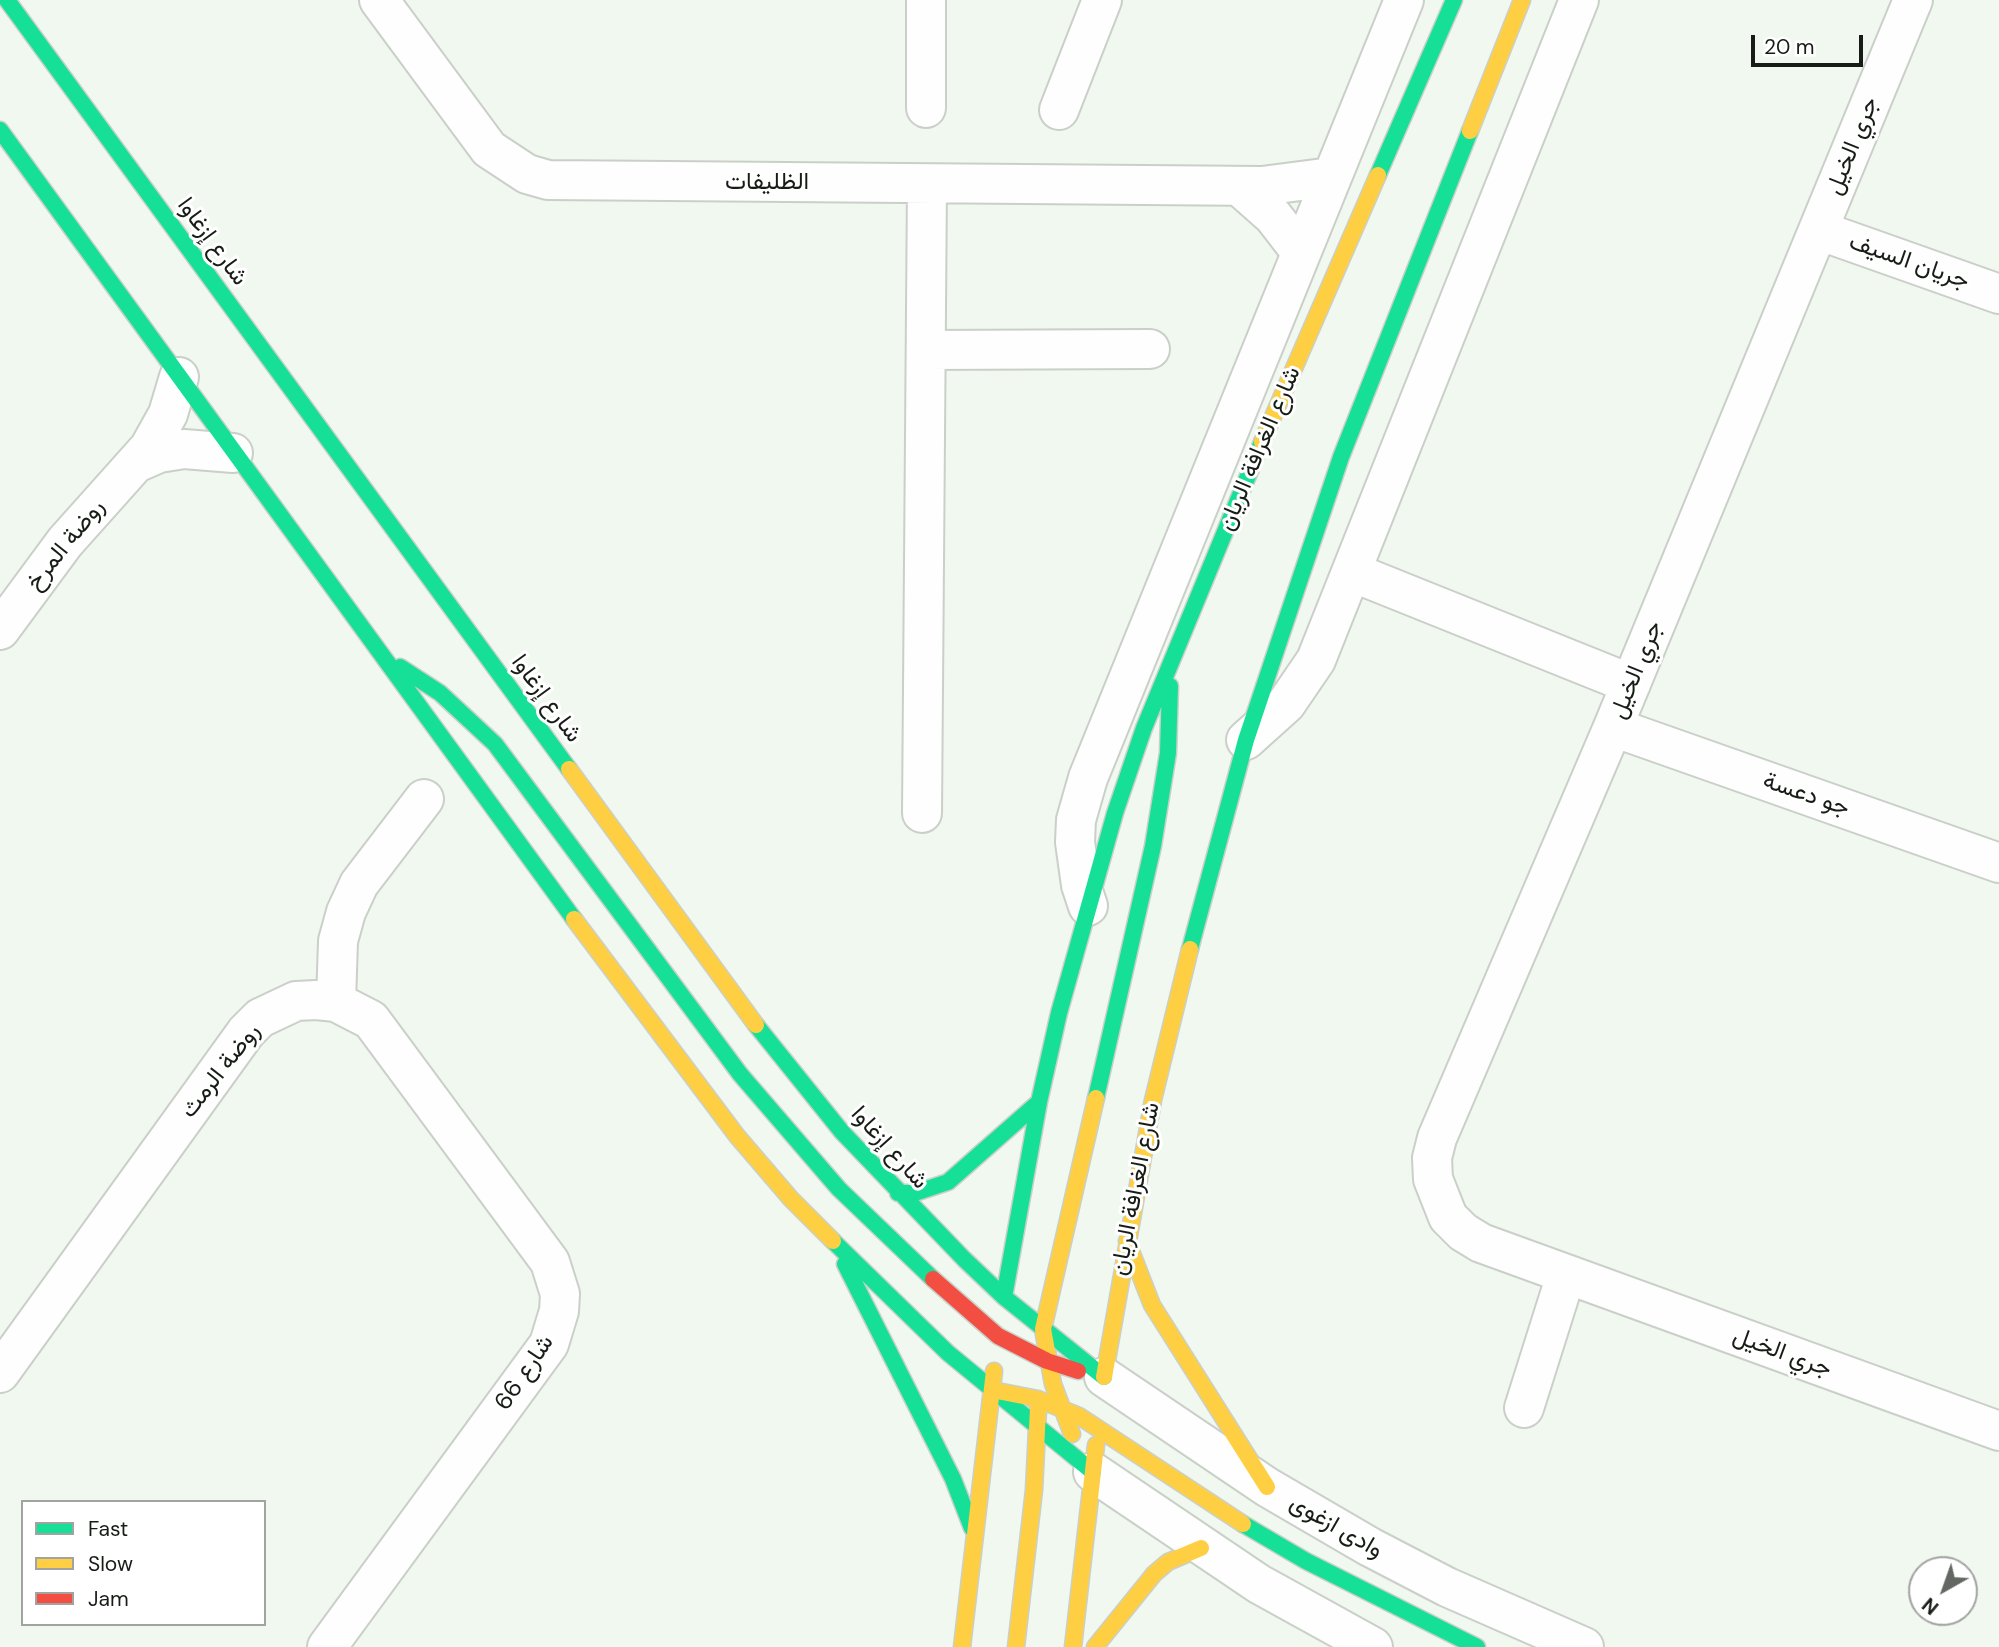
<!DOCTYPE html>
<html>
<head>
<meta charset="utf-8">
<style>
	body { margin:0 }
	#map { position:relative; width:1999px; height:1647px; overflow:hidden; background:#f1f8ef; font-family:"DM Sans",sans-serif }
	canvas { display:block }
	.legend { position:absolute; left:21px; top:1500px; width:245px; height:126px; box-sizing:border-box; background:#fff; border:2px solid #a2a4a2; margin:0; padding:9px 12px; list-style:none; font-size:21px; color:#171c16 }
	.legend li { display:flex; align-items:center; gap:14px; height:35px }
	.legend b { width:35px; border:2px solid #a2a4a2 }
	.north { position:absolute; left:1908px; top:1556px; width:70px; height:70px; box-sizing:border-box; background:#fff; border:2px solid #a2a4a2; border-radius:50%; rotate:220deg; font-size:19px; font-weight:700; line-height:28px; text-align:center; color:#171c16 }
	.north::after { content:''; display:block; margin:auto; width:24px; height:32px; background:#636962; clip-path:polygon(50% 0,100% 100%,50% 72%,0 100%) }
	.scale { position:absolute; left:1751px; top:35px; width:112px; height:32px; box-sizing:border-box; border:4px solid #171c16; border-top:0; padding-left:9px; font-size:21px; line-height:24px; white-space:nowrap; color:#171c16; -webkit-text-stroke:5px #fff; paint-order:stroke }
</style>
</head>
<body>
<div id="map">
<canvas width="1999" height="1647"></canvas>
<ul class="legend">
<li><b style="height:9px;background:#16e098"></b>Fast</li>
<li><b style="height:9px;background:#ffcf43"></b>Slow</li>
<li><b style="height:9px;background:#f24e42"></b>Jam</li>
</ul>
<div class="north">N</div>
<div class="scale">20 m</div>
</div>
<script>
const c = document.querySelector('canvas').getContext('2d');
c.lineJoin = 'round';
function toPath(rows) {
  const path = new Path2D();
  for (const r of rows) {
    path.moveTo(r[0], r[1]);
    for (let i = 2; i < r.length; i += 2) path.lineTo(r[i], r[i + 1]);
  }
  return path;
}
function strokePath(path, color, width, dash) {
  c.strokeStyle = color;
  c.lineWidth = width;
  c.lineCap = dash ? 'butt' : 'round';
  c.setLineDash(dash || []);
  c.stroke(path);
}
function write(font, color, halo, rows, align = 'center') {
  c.font = font + ' "DM Sans",Vazirmatn,sans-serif';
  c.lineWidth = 6;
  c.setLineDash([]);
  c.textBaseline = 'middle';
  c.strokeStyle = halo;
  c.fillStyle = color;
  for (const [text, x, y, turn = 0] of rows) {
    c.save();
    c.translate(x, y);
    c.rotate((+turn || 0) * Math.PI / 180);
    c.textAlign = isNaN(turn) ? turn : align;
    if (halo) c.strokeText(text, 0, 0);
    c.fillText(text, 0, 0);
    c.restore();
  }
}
const street = toPath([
	[379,0,489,149,527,174,548,180,1262,186,1331,177],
	[1913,0,1613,727,1437,1138,1432,1158,1433,1179,1448,1217,1463,1232,1481,1243,1999,1431],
	[926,108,926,0],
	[1059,110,1102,0],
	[1239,186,1273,216,1300,251],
	[1818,230,1999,294],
	[926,350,1150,349],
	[136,463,159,453,184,449,233,453],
	[1352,572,1631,684],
	[0,630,65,542,149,448,168,414,179,377],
	[1613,727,1999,863],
	[1246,740,1286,704,1316,660,1579,0],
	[922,813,927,184],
	[1088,906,1081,885,1075,842,1076,820,1088,778,1404,0],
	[336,1002,338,941,346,912,359,884,424,799],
	[0,1373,246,1032,260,1018,296,1001,316,1000,336,1002,371,1020,550,1262,560,1294,559,1311,549,1344,327,1647],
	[1104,1377,1267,1487,1370,1547,1447,1587,1584,1647],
	[1524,1408,1566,1275],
	[1093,1472,1259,1584,1373,1647]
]);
const fast = toPath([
	[7,0,569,769],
	[0,130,574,919],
	[1378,175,1454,0],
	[400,667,440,693,495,744,740,1074,839,1189,933,1279],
	[1190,949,1246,740,1341,457,1470,131],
	[756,1025,842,1132,964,1259,1004,1297,1104,1377],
	[1096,1098,1153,846,1168,753,1170,686],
	[898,1193,915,1193,948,1182,1039,1102],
	[833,1241,948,1353,1093,1472],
	[845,1264,953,1479,972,1528],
	[1004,1297,1039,1102,1059,1013,1115,813,1144,728,1262,442],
	[1243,1524,1306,1561,1477,1647]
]);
const slow = toPath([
	[1470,131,1522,0],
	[1262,442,1378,175],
	[569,769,756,1025],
	[574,919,737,1136,791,1199,833,1241],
	[1127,1241,1152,1305,1267,1487],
	[1104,1377,1153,1100,1190,949],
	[997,1391,1038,1399,1079,1416,1243,1524],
	[1072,1434,1053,1384,1043,1329,1096,1098],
	[962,1647,994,1371],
	[1016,1647,1034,1490,1038,1409],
	[1073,1647,1096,1445],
	[1095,1647,1154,1574,1168,1562,1201,1548]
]);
const jam = toPath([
	[933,1279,998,1336,1047,1361,1078,1371]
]);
strokePath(street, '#cad0c9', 42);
strokePath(fast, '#cad0c9', 19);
strokePath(slow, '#cad0c9', 19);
strokePath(jam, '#cad0c9', 19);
strokePath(street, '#fdfefd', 38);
strokePath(fast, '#16e098', 16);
strokePath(slow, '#ffcf43', 16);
strokePath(jam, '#f24e42', 16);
write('24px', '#171c16', '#fff', [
	["جري الخيل",1853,146,-68],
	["الظليفات",767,183],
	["شارع إزغاوا",212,242,54],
	["جريان السيف",1909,262,19],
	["شارع الغرافة الريان",1260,449,-67],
	["روضة المرخ",66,545,-51],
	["جري الخيل",1637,670,-68],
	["شارع إزغاوا",546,699,54],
	["جو دعسة",1806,795,19],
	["روضة الرمث",221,1071,-52],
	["شارع إزغاوا",889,1148,48],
	["شارع الغرافة الريان",1136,1189,-79],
	["جري الخيل",1782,1353,20],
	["شارع 66",525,1373,-56],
	["وادى ازغوى",1336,1527,30]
]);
</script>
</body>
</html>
